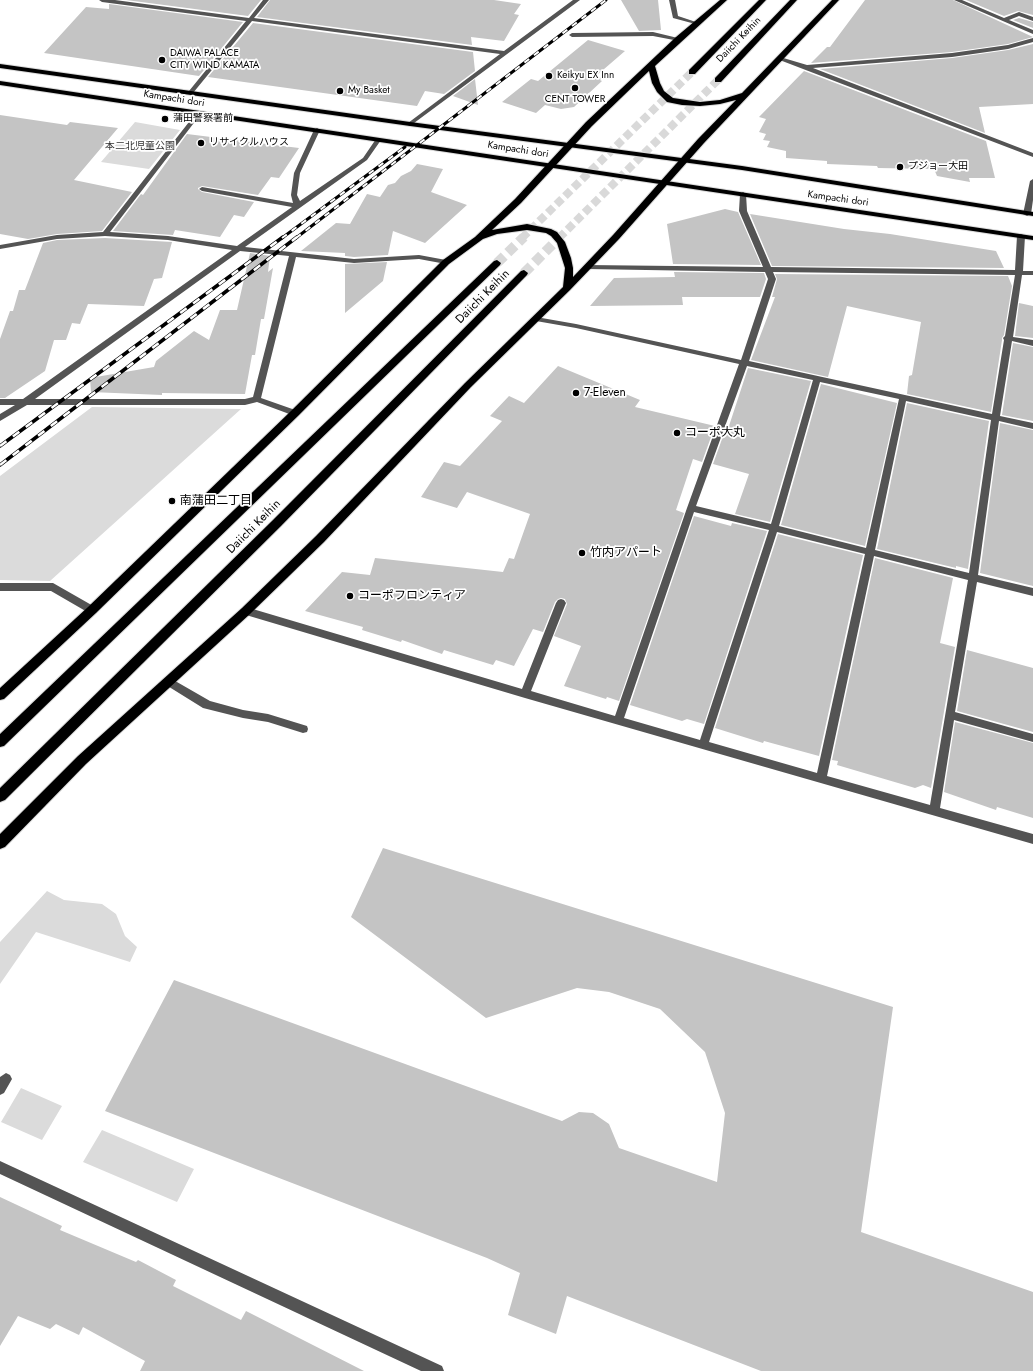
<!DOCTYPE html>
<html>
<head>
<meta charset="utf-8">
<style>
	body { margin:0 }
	canvas { display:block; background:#fff }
</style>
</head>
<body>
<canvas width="1033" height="1371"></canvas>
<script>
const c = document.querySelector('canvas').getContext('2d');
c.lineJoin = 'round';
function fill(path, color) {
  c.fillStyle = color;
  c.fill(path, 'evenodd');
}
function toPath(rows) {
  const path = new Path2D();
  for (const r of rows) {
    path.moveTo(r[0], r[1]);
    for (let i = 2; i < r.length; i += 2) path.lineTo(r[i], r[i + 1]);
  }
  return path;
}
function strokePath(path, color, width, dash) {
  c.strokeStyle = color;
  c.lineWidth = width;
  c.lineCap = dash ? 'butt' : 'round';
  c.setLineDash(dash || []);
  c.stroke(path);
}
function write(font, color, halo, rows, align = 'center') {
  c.font = font + ' Jost,"Noto Sans JP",sans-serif';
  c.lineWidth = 3.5;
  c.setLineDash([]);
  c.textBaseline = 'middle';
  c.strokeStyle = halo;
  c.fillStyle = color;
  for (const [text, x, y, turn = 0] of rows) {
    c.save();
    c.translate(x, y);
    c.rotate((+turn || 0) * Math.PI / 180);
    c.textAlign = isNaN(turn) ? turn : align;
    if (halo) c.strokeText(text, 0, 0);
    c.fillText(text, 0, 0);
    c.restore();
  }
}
fill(toPath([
	[135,122,180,130,149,169,101,162],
	[92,407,241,409,50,581,0,580,0,476],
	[47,891,64,900,102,904,116,914,125,936,137,947,130,962,36,932,0,984,0,942],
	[21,1088,62,1106,42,1140,1,1122],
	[102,1130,194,1169,177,1202,83,1162]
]), '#dbdbdb');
fill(toPath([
	[126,0,261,0,248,16],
	[270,0,494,0,521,4,514,14,519,15,504,41,471,37,472,45,257,17],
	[621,0,658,0,661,30,639,31],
	[865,0,953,0,1033,37,1008,44,952,52,811,63,827,47,830,47],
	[966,0,1033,0,1033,15,1018,11,1004,16],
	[109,4,243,22,199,76,44,53,86,7,109,9],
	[1019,18,1033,22,1033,28,1013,20],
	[253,23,473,52,475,71,444,94,425,91,417,106,208,77],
	[588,40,625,51,596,76,602,78,600,80,602,81,574,107,561,109,545,105,536,113,502,102,531,79,538,81],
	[1033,44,1033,104,979,107,985,133,820,69,952,58,1008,50],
	[804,71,986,141,995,178,969,178,970,182,937,176,934,169,878,168,877,166,827,164,827,161,786,158,786,151,767,147,770,141,763,140,766,134,759,132,766,119,759,117],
	[475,79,478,105,453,96],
	[0,115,67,125,70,122,118,128,74,180,132,192,102,231,57,234,28,239,0,234],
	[187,134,299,148,279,178,271,177,258,195,202,186,198,188,198,189,202,192,254,202,244,217,234,215,220,237,175,230,173,235,113,231,141,194,143,195],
	[417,164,443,169,431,192,467,205,425,243,393,231,388,255,354,257,345,256,345,253,301,251,336,223,350,224,367,194,380,197,388,185,395,183,401,176,411,171],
	[725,209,738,212,761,265,673,264,667,224],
	[750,214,844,229,890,234,996,251,1004,268,772,266],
	[105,238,172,242,162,278,154,279,144,306,88,304,80,324,72,323,66,340,54,340,45,371,5,398,0,398,0,339,10,311,13,311,19,290,25,290,43,243,57,240],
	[250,253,270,256,268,272,273,268,264,319,261,319,255,355,252,355,245,394,162,393,162,395,91,392,90,378,154,367,156,361,194,331,209,340,220,310,237,310],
	[387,262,383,281,345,313,345,264],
	[674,272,764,273,766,279,760,297,682,297,683,305,590,306,614,278,675,277],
	[775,274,1008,276,1012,286,1004,335,1002,338,1002,340,991,412,907,394,909,376,912,375,921,322,847,306,828,377,751,360,775,297,772,297,777,279],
	[1019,303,1033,306,1033,338,1015,336],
	[1013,343,1033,347,1033,421,1002,415],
	[558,366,640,400,635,407,715,426,702,462,693,459,676,510,684,513,619,701,607,697,606,699,564,686,581,646,554,636,567,604,565,599,561,598,558,599,555,602,543,632,533,629,514,666,496,660,493,665,444,650,442,654,402,640,401,642,362,630,363,627,305,611,342,572,370,575,375,558,503,572,509,558,514,559,530,514,467,492,457,508,421,497,444,462,460,466,502,421,490,416,509,396,524,403],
	[748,368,811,381,770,522,735,514,749,474,713,464,726,428,728,429],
	[821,384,897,403,865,546,781,525],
	[907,403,989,421,968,569,956,566,956,568,877,549],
	[1000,423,1033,430,1033,586,980,573],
	[694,516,731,526,732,523,767,531,704,724,687,719,682,721,630,705],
	[778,534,863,555,819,756,764,741,763,743,715,728],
	[875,558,953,578,940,643,955,647,931,788,923,785,915,788,837,765,838,761,832,760],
	[967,650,1033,668,1033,732,957,711],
	[955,722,1033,743,1033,818,997,807,996,810,944,792],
	[383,848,893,1007,861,1232,1033,1292,1033,1371,761,1371,567,1296,556,1334,508,1315,520,1273,487,1258,105,1111,174,980,562,1121,579,1112,593,1113,609,1124,619,1148,717,1182,725,1113,705,1052,660,1009,609,992,577,988,486,1018,351,917],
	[0,1197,62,1226,60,1230,136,1262,138,1260,176,1280,173,1286,241,1320,246,1311,364,1371,140,1371,145,1361,83,1327,79,1335,56,1324,50,1329,18,1316,0,1346]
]), '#c4c4c4');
strokePath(toPath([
	[522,238,692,72],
	[559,238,718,80]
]), '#d9d9d9', 8, [8, 4]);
strokePath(toPath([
	[497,263,524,237],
	[524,273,560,237]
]), '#d9d9d9', 10, [10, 5]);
const major = toPath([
	[0,64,410,122,742,166,1033,212,1033,216,742,170,410,126,0,68,0,64],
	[0,81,1033,236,1033,240,0,85,0,81]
]);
const highway = toPath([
	[720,0,727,0,655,66,660,83,664,91,673,98,700,102,720,100,742,93,832,0,839,0,704,143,619,239,570,290,471,387,324,542,250,614,86,764,5,847,0,849,0,834,78,756,242,608,316,536,465,383,563,287,565,268,557,243,551,236,546,233,527,230,497,234,483,239,449,264,299,415,96,613,4,699,0,700,0,688,88,607,291,411,443,260,475,237,515,199,586,122,676,37,720,0],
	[649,71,652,83,657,92,667,102,682,105,700,106,720,104,736,100,698,139,613,235,573,277,573,268,571,258,565,242,557,232,551,229,527,224,492,230,521,203,592,126,649,71],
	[759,0,766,0,695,74,689,74,689,70,759,0],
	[790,0,797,0,721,82,715,82,715,78,790,0],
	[497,260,501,263,500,265,4,746,0,747,0,734,494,261,497,260],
	[524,270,528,273,527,275,281,526,5,800,0,802,0,788,273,520,521,271,524,270]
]);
strokePath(major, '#dbdbdb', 2);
strokePath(highway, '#dbdbdb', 2);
fill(toPath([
	[99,0,115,0,249,18,263,0,269,0,254,18,504,51,573,0,580,0,410,126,408,125,408,123,500,54,252,21,193,93,191,94,188,92,189,91,246,21,102,2,99,0],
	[669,0,675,0,678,16,699,23,699,25,673,18,669,0],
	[954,0,962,0,1004,18,1019,12,1033,17,1033,21,1019,16,1009,20,1033,30,1033,34,954,0],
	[653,32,682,39,679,41,653,36,572,37,569,35,572,33,653,32],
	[1033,38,1033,42,1008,49,952,57,813,68,1033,153,1033,157,777,59,780,57,807,65,952,53,1008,45,1033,38],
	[198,112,201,114,200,115,110,232,168,236,237,246,292,207,202,191,199,189,202,187,293,203,291,195,294,173,314,130,317,128,320,130,300,173,297,195,300,201,363,158,376,139,381,140,367,160,245,247,354,259,419,255,446,260,450,262,446,264,419,259,354,263,296,257,261,398,298,411,299,413,298,415,292,415,257,402,245,405,27,405,0,421,0,414,15,405,0,405,0,399,23,399,232,250,168,240,105,236,57,239,0,249,0,245,57,235,103,232,196,113,198,112],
	[240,251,289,256,253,397,245,399,35,399,240,251],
	[1033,179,1033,200,1031,214,1027,216,1023,214,1030,181,1033,179],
	[743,192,746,194,747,211,771,267,1015,270,1017,236,1021,234,1025,236,1023,271,1033,271,1033,275,1022,275,1013,337,1033,340,1033,346,1012,341,1000,416,1033,423,1033,429,999,421,978,575,1033,588,1033,596,977,582,955,712,1033,734,1033,742,954,720,940,808,1033,834,1033,844,525,698,246,615,243,614,241,611,243,608,246,607,522,689,556,603,558,600,561,599,564,600,566,603,531,691,615,716,687,508,739,364,576,328,536,321,532,319,536,317,576,324,741,360,768,279,765,272,587,269,583,267,587,265,763,267,739,211,740,194,743,192],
	[773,272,1015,275,1005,336,1003,338,1004,340,992,414,749,361,776,279,773,272],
	[747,366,813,380,771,524,696,506,747,366],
	[820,382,899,399,866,548,779,526,820,382],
	[906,401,991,420,969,573,875,550,906,401],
	[694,512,769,530,700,740,624,718,694,512],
	[777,532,865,554,817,773,709,742,777,532],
	[874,556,968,580,930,805,827,776,874,556],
	[0,583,53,583,95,607,97,610,95,613,92,614,89,613,51,591,0,591,0,583],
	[170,678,210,701,243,710,268,714,307,726,308,729,307,732,303,733,268,722,243,718,203,708,166,685,165,682,166,679,170,678],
	[6,1073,10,1075,12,1079,4,1093,0,1095,0,1077,6,1073],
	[0,1161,442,1366,444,1371,421,1371,0,1174,0,1161]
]), '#545454');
fill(major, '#000');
fill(highway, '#000');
const railFar1 = toPath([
	[282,238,405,147],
	[296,238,606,0]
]);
const rail = toPath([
	[0,446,283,237],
	[0,465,297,237]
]);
strokePath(railFar1, '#000', 3);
strokePath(rail, '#000', 3.5);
strokePath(railFar1, '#fff', 2, [6]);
strokePath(rail, '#fff', 2.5, [8]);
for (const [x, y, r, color] of [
	[162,60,4,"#000"],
	[549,76,4,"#000"],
	[575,88,4,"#000"],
	[340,91,4,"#000"],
	[165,119,4,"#000"],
	[201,143,4,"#000"],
	[900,167,4,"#000"],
	[576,393,4,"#000"],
	[677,433,4,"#000"],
	[172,501,4,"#000"],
	[582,553,4,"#000"],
	[350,596,4,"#000"]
]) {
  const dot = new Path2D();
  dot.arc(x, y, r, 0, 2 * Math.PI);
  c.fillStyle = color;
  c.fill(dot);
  strokePath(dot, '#fff', 1.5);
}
write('10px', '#000', '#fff', [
	["Daiichi Keihin",739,40,-46],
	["Kampachi dori",174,99,9],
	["Kampachi dori",518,150,9],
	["Kampachi dori",838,199,8]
]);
write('10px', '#000', '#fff', [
	["DAIWA PALACE",170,54],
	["CITY WIND KAMATA",170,66],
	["Keikyu EX Inn",557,76],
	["My Basket",348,91],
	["CENT TOWER",575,100,"center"],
	["蒲田警察署前",173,119],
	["リサイクルハウス",209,143],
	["プジョー大田",908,167]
], 'left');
write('10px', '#323232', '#fff', [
	["本二北児童公園",140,147]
]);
write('12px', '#000', '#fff', [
	["Daiichi Keihin",483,297,-45],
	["Daiichi Keihin",254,527,-45]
]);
write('12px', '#000', '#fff', [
	["7-Eleven",584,393],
	["コーポ大丸",685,433],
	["南蒲田二丁目",180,501],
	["竹内アパート",590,553],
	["コーポフロンティア",358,596]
], 'left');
</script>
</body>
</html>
